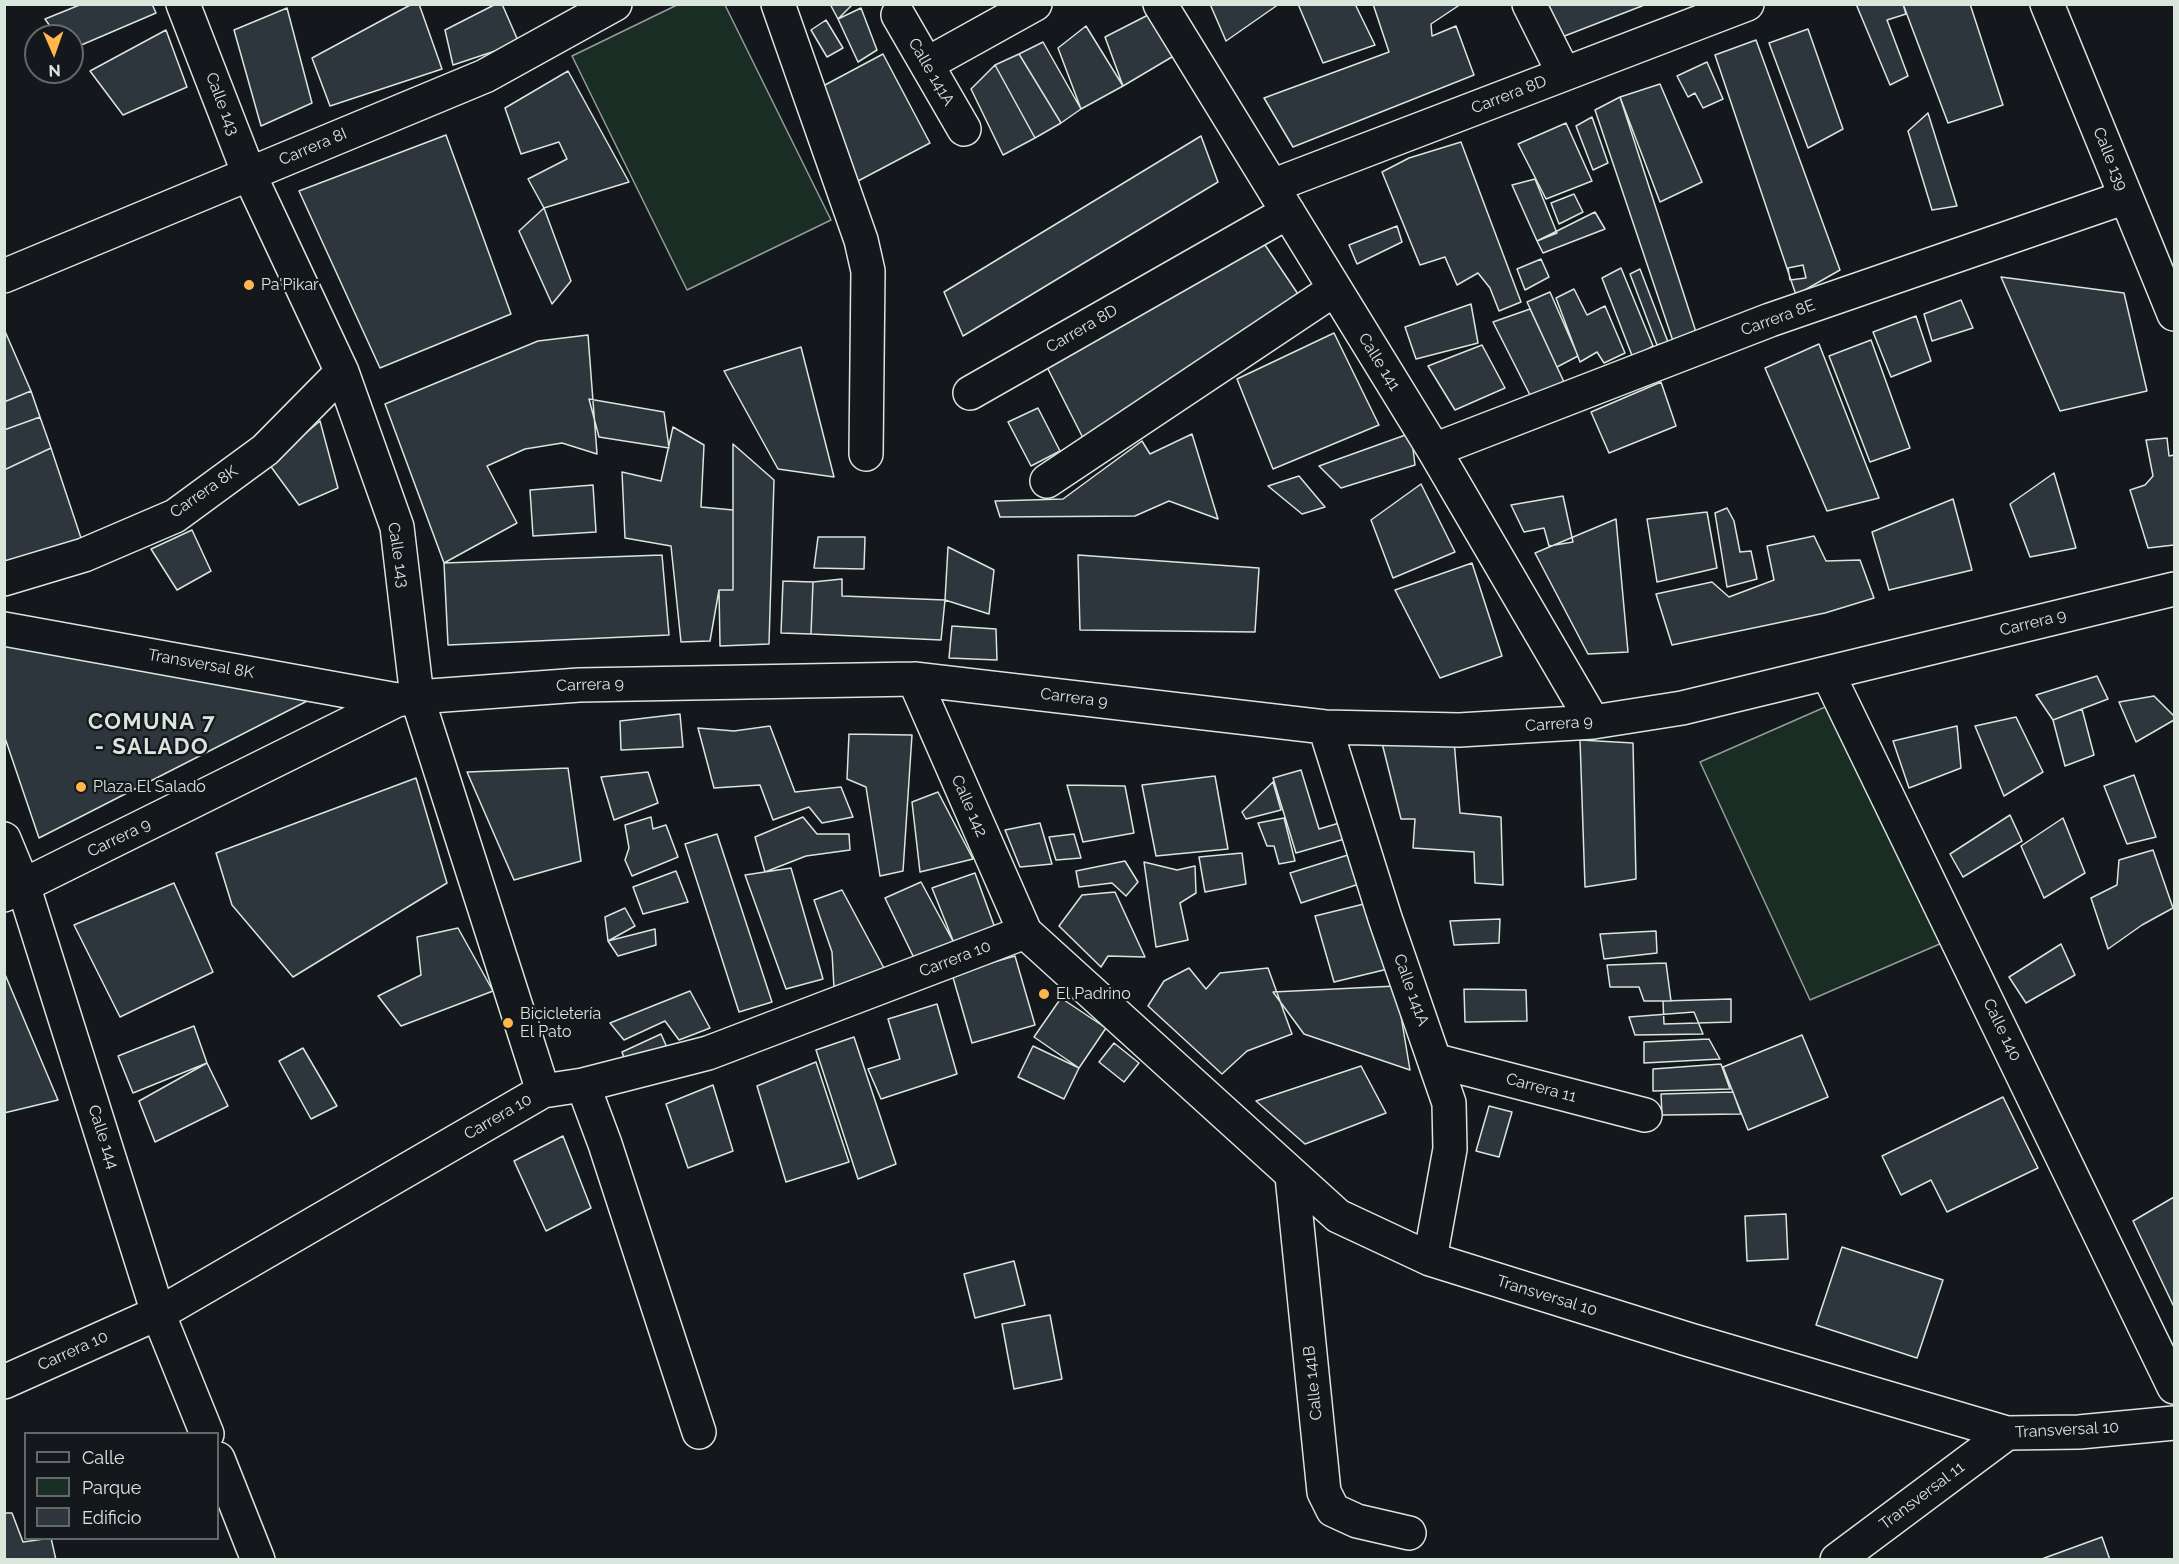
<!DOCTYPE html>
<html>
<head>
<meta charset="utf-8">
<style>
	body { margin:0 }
	#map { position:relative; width:2179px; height:1564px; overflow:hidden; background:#14181c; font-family:Raleway,sans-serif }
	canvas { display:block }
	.frame { position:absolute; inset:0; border:6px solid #d8e6dc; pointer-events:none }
	.legend { position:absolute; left:24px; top:1432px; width:195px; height:108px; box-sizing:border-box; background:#14181c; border:2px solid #626a69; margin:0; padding:8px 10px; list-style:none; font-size:18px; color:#d8e6dc }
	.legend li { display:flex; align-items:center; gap:12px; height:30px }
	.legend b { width:30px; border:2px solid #626a69 }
	.north { position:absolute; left:24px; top:24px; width:60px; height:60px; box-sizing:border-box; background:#14181c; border:2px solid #626a69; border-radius:50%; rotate:178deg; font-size:16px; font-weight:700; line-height:24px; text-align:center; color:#d8e6dc }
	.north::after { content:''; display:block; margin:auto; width:21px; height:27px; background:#ffb74d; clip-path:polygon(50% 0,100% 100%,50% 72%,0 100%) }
</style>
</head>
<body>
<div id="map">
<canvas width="2179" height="1564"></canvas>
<div class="frame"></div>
<ul class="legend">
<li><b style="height:8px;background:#14181c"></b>Calle</li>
<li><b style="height:16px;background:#1a2d24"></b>Parque</li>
<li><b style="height:16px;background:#2c363c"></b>Edificio</li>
</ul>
<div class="north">N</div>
</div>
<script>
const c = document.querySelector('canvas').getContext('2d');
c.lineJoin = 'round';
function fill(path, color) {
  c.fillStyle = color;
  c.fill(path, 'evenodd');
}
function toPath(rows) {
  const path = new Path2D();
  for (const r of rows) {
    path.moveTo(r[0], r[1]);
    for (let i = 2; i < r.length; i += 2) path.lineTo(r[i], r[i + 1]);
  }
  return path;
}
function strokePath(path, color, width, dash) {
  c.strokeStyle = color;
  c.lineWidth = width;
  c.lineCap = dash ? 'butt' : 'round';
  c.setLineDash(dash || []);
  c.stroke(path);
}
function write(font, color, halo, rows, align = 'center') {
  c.font = font + ' Raleway,sans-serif';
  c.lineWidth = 4.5;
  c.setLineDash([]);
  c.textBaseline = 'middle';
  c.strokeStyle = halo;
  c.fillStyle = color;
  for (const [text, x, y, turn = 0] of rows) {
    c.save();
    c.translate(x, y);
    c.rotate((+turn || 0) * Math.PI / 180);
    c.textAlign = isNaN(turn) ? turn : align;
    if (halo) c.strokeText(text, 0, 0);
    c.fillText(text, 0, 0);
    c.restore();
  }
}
const green = toPath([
	[679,4,725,5,831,220,687,290,572,56,679,4],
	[1832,704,1942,943,1810,1000,1700,762,1832,704]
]);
fill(green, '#1a2d24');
strokePath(green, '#939e99', 1.5);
const building = toPath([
	[82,4,152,4,156,13,72,49,72,36,57,36,45,19,82,4],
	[412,4,419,4,442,69,330,106,312,58,412,4],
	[496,4,502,4,519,43,453,65,445,30,496,4],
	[830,4,853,4,838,19,830,4],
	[1210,4,1279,4,1226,41,1210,4],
	[1298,4,1355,4,1375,45,1323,63,1298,4],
	[1373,4,1461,4,1431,24,1432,36,1456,26,1474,75,1293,147,1264,98,1389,52,1373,4],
	[1548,4,1647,4,1562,37,1548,4],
	[1856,4,1903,4,1906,14,1887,20,1908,76,1890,85,1856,4],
	[1903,4,1970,4,2003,105,1948,123,1903,4],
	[287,8,312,103,261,126,234,30,287,8],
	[861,8,877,50,858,62,838,19,861,8],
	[1150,14,1182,51,1123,86,1105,37,1150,14],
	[826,20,843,48,827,57,811,30,826,20],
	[1086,26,1123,86,1081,109,1058,48,1086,26],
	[1808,29,1843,129,1808,148,1769,43,1808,29],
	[166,30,187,87,123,115,90,71,166,30],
	[1756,40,1840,270,1796,295,1715,55,1756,40],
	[1043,42,1081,109,1061,123,1019,54,1043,42],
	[883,54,930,143,858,181,810,93,883,54],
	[1019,54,1061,123,1035,138,995,65,1019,54],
	[1707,62,1723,99,1703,108,1695,93,1688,97,1677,76,1707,62],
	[995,65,1035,138,1003,155,971,89,995,65],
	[568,71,629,182,544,208,528,179,567,159,559,142,521,154,505,108,568,71],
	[1660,84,1702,182,1660,202,1620,97,1660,84],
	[1620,97,1696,332,1674,344,1595,110,1620,97],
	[1928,113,1957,206,1932,210,1908,131,1928,113],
	[1592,117,1608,163,1593,170,1576,126,1592,117],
	[1566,123,1592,181,1546,199,1518,144,1566,123],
	[446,135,511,314,380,368,299,191,446,135],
	[1201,136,1218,182,963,336,944,292,1201,136],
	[1461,142,1521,302,1499,311,1490,288,1478,273,1457,285,1445,257,1420,265,1382,172,1409,158,1461,142],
	[1535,179,1557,233,1537,241,1512,185,1535,179],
	[1574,194,1583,212,1559,224,1551,203,1574,194],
	[544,208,571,281,552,304,519,231,544,208],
	[1595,212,1605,229,1543,253,1537,241,1595,212],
	[1397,226,1402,242,1357,264,1349,245,1397,226],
	[1261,239,1300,297,1083,438,1047,367,1261,239],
	[1541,259,1549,277,1525,290,1517,269,1541,259],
	[1803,265,1806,278,1790,280,1788,268,1803,265],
	[1621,268,1653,346,1633,358,1602,278,1621,268],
	[1640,269,1668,342,1657,345,1630,274,1640,269],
	[2001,277,2124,293,2147,391,2060,411,2001,277],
	[1574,289,1587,315,1605,306,1625,353,1604,363,1597,352,1580,362,1556,298,1574,289],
	[1550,292,1578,356,1557,367,1527,302,1550,292],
	[1961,300,1973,328,1932,341,1924,314,1961,300],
	[1471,304,1478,343,1416,359,1405,327,1471,304],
	[1530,309,1564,382,1531,397,1493,322,1530,309],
	[1916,316,1931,361,1891,377,1873,332,1916,316],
	[4,329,31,391,4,402,4,329],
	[1334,333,1379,425,1273,469,1237,379,1334,333],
	[588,335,597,454,562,443,525,449,487,466,517,523,444,563,385,404,538,341,588,335],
	[1871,340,1910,448,1870,462,1829,356,1871,340],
	[1819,344,1879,498,1827,511,1765,368,1819,344],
	[1482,345,1505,388,1455,410,1428,366,1482,345],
	[801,347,834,477,778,469,724,371,801,347],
	[1661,382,1676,426,1609,453,1591,412,1661,382],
	[31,391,40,417,4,430,4,402,31,391],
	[589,399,664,412,669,448,599,437,589,399],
	[1038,408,1060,451,1031,466,1008,422,1038,408],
	[40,417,51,448,4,470,4,430,40,417],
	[320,421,338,488,299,505,269,464,320,421],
	[673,427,704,445,701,507,733,510,733,590,719,590,710,641,681,642,671,546,625,538,622,472,661,481,673,427],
	[1411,433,1415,465,1341,488,1319,466,1411,433],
	[1192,434,1218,519,1169,501,1135,516,1000,517,995,501,1063,499,1142,441,1150,454,1192,434],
	[2167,438,2169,456,2174,455,2174,545,2148,548,2130,490,2145,485,2153,476,2146,440,2167,438],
	[733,444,774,480,769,644,720,646,719,590,733,590,733,444],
	[51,448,82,541,4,568,4,470,51,448],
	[2054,473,2076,548,2030,557,2010,504,2054,473],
	[1299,476,1325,507,1302,514,1268,486,1299,476],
	[1421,484,1455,552,1393,578,1371,520,1421,484],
	[593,485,596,532,533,536,530,490,593,485],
	[1563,496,1573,542,1549,546,1544,528,1524,532,1511,505,1563,496],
	[1953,499,1972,570,1889,590,1872,532,1953,499],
	[1727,508,1734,521,1740,552,1751,551,1757,579,1727,587,1715,513,1727,508],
	[1707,512,1717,568,1657,582,1647,519,1707,512],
	[1616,519,1628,652,1588,654,1535,553,1616,519],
	[192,530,211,571,177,590,151,549,192,530],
	[1814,536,1826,561,1860,560,1874,598,1825,613,1672,645,1656,594,1712,582,1729,597,1774,580,1767,546,1814,536],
	[818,537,865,537,864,569,814,568,818,537],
	[948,547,994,570,989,614,945,600,948,547],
	[662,555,669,635,448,645,444,563,662,555],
	[1078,555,1259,568,1255,632,1080,630,1078,555],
	[1472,563,1502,656,1440,678,1395,590,1472,563],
	[842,579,842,596,945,600,941,640,811,634,813,582,842,579],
	[783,581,813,582,811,634,781,633,783,581],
	[952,626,996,629,997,660,949,658,952,626],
	[4,644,313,698,39,838,4,735,4,644],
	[2097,676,2108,699,2053,720,2036,695,2097,676],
	[2154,696,2174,716,2174,720,2136,742,2119,702,2154,696],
	[2082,709,2094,755,2065,766,2053,720,2082,709],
	[680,714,683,747,621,750,620,721,680,714],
	[2016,717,2043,772,2004,796,1975,726,2016,717],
	[770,726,795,792,841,787,853,817,822,823,809,807,773,820,760,785,714,788,698,728,734,731,770,726],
	[1957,726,1961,768,1909,788,1893,741,1957,726],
	[849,734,912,735,903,871,880,876,866,787,847,779,849,734],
	[1454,740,1460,813,1501,817,1503,885,1475,883,1474,852,1413,848,1415,819,1401,819,1382,743,1454,740],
	[1580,740,1633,743,1636,879,1585,887,1580,740],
	[568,768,581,861,514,880,467,772,568,768],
	[1301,770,1319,829,1353,819,1355,836,1296,853,1273,778,1301,770],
	[648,772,658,803,614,820,601,777,648,772],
	[2134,775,2156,837,2127,844,2104,786,2134,775],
	[1215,776,1228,849,1156,856,1142,785,1215,776],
	[416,778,447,883,293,977,232,905,216,853,416,778],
	[1273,782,1281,810,1246,819,1242,812,1273,782],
	[1067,785,1125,786,1134,833,1083,842,1067,785],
	[938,792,973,859,920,872,912,802,938,792],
	[2010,815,2022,841,1963,877,1950,854,2010,815],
	[651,817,653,829,666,825,678,857,632,876,625,860,629,848,625,825,651,817],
	[803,817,817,834,849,834,850,850,806,856,765,872,755,837,803,817],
	[1284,818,1295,861,1279,864,1274,846,1267,846,1258,823,1284,818],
	[2063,818,2085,873,2044,898,2021,846,2063,818],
	[1040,823,1052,864,1020,867,1005,830,1040,823],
	[717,834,772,1002,739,1012,685,844,717,834],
	[1074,834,1081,858,1056,860,1049,837,1074,834],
	[2153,850,2173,908,2142,925,2108,949,2091,898,2117,885,2119,860,2153,850],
	[1242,853,1246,884,1205,892,1199,857,1242,853],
	[1351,854,1362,883,1301,903,1290,873,1351,854],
	[1125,861,1138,882,1126,896,1112,883,1079,887,1076,871,1125,861],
	[1144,862,1177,870,1195,866,1196,893,1180,903,1188,940,1156,947,1144,862],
	[791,868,823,979,786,989,745,875,791,868],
	[676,871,688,902,643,914,633,887,676,871],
	[975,873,995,928,954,943,932,888,975,873],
	[921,882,954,943,914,958,885,898,921,882],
	[174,883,213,972,120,1017,74,925,174,883],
	[842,890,885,970,834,988,832,952,814,900,842,890],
	[1115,892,1145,957,1108,956,1101,967,1059,926,1082,895,1115,892],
	[1372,902,1392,968,1334,982,1315,916,1372,902],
	[625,908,635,926,608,941,605,917,625,908],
	[1500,919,1499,943,1454,945,1450,921,1500,919],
	[458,928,493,991,401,1026,378,996,421,975,417,937,458,928],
	[655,929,656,945,618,956,608,941,655,929],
	[1656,931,1657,953,1604,959,1600,934,1656,931],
	[2061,944,2075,975,2026,1003,2009,977,2061,944],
	[1015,956,1035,1025,972,1043,952,974,1015,956],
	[1666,963,1671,1001,1644,1001,1639,987,1610,987,1607,965,1666,963],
	[1189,968,1206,989,1220,973,1268,968,1292,1034,1247,1051,1222,1074,1148,1006,1164,981,1189,968],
	[4,972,58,1100,4,1113,4,972],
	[1396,986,1410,1070,1304,1034,1273,992,1396,986],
	[1464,989,1526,990,1527,1021,1465,1022,1464,989],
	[690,991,710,1028,679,1040,665,1021,624,1040,610,1023,690,991],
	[1061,998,1106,1028,1079,1068,1034,1037,1061,998],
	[1731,999,1731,1022,1664,1024,1663,1001,1731,999],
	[937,1004,957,1074,881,1099,868,1069,900,1059,888,1019,937,1004],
	[1694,1012,1703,1034,1635,1035,1629,1017,1694,1012],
	[194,1026,207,1063,133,1093,118,1056,194,1026],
	[661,1034,669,1052,628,1070,622,1052,661,1034],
	[1802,1035,1828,1097,1748,1130,1723,1067,1802,1035],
	[854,1037,896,1164,858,1179,816,1050,854,1037],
	[1709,1039,1720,1059,1644,1063,1644,1042,1709,1039],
	[1114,1043,1139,1063,1124,1082,1099,1062,1114,1043],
	[1033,1046,1079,1068,1064,1099,1018,1077,1033,1046],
	[303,1048,337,1106,311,1119,279,1061,303,1048],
	[816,1062,849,1162,786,1182,757,1086,816,1062],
	[207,1063,228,1106,155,1142,139,1101,207,1063],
	[1721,1064,1730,1089,1653,1091,1653,1069,1721,1064],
	[1361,1066,1386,1113,1305,1144,1256,1101,1361,1066],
	[713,1085,733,1151,688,1168,666,1104,713,1085],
	[1733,1092,1741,1114,1662,1115,1661,1094,1733,1092],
	[2003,1097,2038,1168,1947,1212,1931,1180,1901,1195,1882,1156,2003,1097],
	[1489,1106,1512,1112,1499,1157,1476,1151,1489,1106],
	[563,1136,591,1208,546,1231,514,1161,563,1136],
	[2174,1197,2174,1307,2133,1221,2174,1197],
	[1786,1214,1788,1259,1747,1261,1745,1216,1786,1214],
	[1842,1247,1943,1280,1917,1358,1816,1325,1842,1247],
	[1014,1261,1025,1305,975,1318,964,1274,1014,1261],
	[1050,1315,1062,1379,1014,1389,1002,1324,1050,1315],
	[4,1513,12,1513,23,1542,51,1538,56,1560,4,1560,4,1513],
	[2102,1537,2110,1560,2039,1560,2102,1537]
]);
fill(building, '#2c363c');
strokePath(building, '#d8e6dc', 1.5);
const minor = toPath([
	[183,4,249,174,342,372,397,527,417,697,543,1091],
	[778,4,861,240,868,271,866,454],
	[1160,4,1434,450,1593,722],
	[1529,4,1564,74],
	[2047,4,2174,314],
	[898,15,964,129],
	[927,64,1035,4],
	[1272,186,1747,4],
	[4,276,485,76,615,4],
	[970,393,1288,212],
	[1434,450,1770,320,2126,197],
	[1047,481,1335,289],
	[4,579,84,555,175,516,265,450,342,372],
	[4,629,397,700],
	[1828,674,2174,1387],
	[914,679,1025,932,1338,1216,1430,1259,1690,1340,2007,1433,2079,1432,2174,1423],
	[1325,727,1385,918,1449,1103,1450,1149,1430,1259],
	[4,839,23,885,158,1313,207,1434],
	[4,895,397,700,417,697,579,685,914,679,1325,727,1459,730,1593,722,1682,708,2174,589],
	[1437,1061,1645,1115],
	[583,1085,605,1144,699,1432],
	[1292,1176,1324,1492,1333,1510,1357,1521,1409,1533],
	[4,1382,165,1310,543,1091,583,1085,708,1053,1025,932],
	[218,1459,258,1560],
	[1837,1560,2007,1433]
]);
strokePath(minor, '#d8e6dc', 36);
strokePath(minor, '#14181c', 33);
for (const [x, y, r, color] of [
	[249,285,6,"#ffb74d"],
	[81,787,6,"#ffb74d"],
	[1044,994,6,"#ffb74d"],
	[508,1023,6,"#ffb74d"]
]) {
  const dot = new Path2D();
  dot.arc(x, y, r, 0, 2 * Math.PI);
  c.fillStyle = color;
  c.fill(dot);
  strokePath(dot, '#14181c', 2);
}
write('16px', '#d8e6dc', '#14181c', [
	["Calle 141A",931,72,60],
	["Carrera 8D",1509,95,-21],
	["Calle 143",222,104,69],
	["Carrera 8I",313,147,-23],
	["Calle 139",2110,159,68],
	["Carrera 8E",1778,318,-20],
	["Carrera 8D",1082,329,-30],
	["Calle 141",1379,362,58],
	["Carrera 8K",204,492,-35],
	["Calle 143",398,555,81],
	["Carrera 9",2033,623,-14],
	["Transversal 8K",201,664,10],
	["Carrera 9",590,685,-2],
	["Carrera 9",1074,698,7],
	["Carrera 9",1559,724,-4],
	["Calle 142",969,806,66],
	["Carrera 9",119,838,-26],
	["Carrera 10",955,959,-21],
	["Calle 141A",1411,990,70],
	["Calle 140",2002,1030,64],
	["Carrera 11",1541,1088,15],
	["Carrera 10",498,1117,-30],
	["Calle 144",103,1137,72],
	["Transversal 10",1547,1296,17],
	["Carrera 10",73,1351,-24],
	["Calle 141B",1313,1383,-96],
	["Transversal 10",2067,1430,-3],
	["Transversal 11",1922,1496,-37]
]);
write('16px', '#d8e6dc', '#14181c', [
	["Pa'Pikar",261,285],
	["Plaza El Salado",93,787],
	["El Padrino",1056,994],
	["Bicicletería",520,1014],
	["El Pato",520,1032]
], 'left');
c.letterSpacing = '1.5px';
write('bold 22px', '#d8e6dc', '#14181c', [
	["COMUNA 7",152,722],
	["- SALADO",152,747]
]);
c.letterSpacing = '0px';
</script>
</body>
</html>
